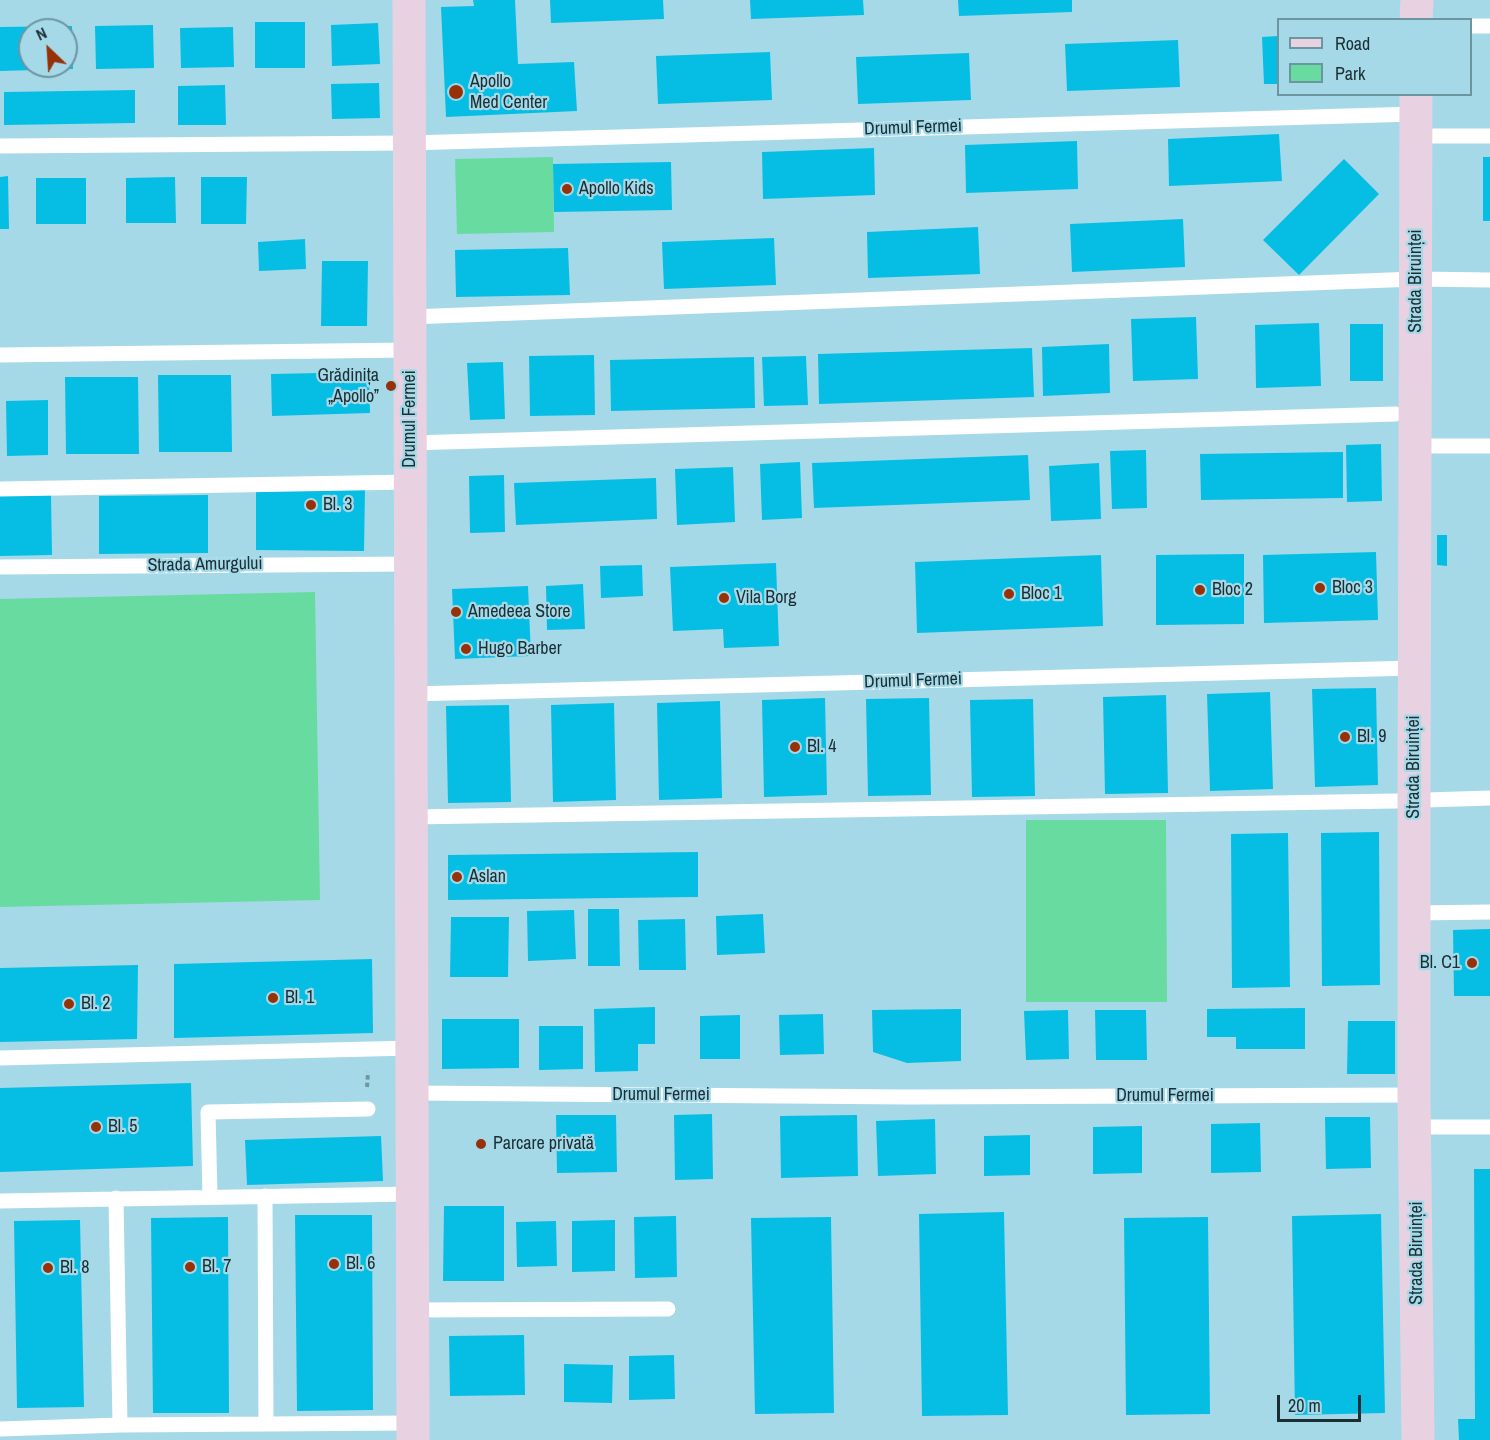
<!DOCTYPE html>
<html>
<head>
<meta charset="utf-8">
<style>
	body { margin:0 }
	#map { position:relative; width:1490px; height:1440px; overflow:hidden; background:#a5d9e8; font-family:"Archivo Narrow",sans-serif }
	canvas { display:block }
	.legend { position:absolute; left:1277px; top:18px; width:195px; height:78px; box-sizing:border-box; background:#a5d9e8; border:2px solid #6d95a0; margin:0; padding:8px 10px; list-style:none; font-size:18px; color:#1a2e34 }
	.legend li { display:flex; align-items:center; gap:12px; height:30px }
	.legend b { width:30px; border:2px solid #6d95a0 }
	.north { position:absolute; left:18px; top:18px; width:60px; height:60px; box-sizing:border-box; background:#a5d9e8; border:2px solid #6d95a0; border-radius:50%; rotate:335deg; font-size:16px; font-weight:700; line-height:24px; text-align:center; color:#1a2e34 }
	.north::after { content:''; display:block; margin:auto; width:21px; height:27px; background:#973107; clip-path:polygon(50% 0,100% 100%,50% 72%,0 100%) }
	.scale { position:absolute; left:1277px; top:1395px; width:84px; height:27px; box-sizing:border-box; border:3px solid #1a2e34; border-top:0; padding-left:8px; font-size:18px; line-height:21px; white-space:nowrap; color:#1a2e34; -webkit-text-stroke:4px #a5d9e8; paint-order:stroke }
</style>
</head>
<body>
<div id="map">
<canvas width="1490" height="1440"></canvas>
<ul class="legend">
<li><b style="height:8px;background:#e8d2e2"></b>Road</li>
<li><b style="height:16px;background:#68dca0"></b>Park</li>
</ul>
<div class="north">N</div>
<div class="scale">20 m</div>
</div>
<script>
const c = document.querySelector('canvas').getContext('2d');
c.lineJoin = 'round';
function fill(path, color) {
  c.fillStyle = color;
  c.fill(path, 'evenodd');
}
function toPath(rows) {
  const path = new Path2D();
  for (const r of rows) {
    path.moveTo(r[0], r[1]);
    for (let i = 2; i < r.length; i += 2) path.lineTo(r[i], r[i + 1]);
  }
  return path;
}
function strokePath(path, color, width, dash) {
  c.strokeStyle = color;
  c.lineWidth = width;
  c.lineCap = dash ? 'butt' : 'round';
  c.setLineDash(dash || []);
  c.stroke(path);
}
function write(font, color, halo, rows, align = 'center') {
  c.font = font + ' "Archivo Narrow",sans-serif';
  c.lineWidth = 4.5;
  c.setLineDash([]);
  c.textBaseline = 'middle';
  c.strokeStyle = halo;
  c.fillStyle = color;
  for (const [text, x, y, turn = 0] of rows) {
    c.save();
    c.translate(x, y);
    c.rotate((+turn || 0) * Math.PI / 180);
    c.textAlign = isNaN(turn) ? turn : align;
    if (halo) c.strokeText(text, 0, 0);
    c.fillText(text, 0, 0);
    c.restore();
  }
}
fill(toPath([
	[553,157,554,232,457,234,455,159],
	[315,592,320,900,0,907,0,599],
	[1026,820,1166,820,1167,1002,1026,1002]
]), '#68dca0');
fill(toPath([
	[473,0,515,0,518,64,574,62,577,111,446,117,441,7,474,6],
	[550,0,663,0,664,19,551,23],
	[750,0,863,0,864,15,751,19],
	[958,0,1072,0,1072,12,959,16],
	[255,22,305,22,305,68,255,68],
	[378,23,380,64,332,66,331,25],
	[153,25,154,68,96,69,95,26],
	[72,26,73,69,0,71,0,27],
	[30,30,66,30,66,66,30,66],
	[233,27,234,67,181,68,180,28],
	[1278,36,1278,84,1264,84,1262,37],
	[1178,40,1180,87,1067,91,1065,44],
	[770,52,772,100,658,104,656,56],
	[969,53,971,100,858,104,856,57],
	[379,83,380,118,332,119,331,84],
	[225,85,226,125,178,125,178,86],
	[135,90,135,123,4,125,4,92],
	[1279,134,1282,181,1169,186,1168,139],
	[1077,141,1078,189,966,193,965,145],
	[874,148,875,195,763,199,762,152],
	[1483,157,1490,157,1490,221,1483,221],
	[1344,159,1379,194,1299,275,1263,240],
	[671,162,672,210,554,212,553,164],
	[8,176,9,229,0,229,0,177],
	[175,177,176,223,126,223,126,178],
	[201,177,247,177,246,224,201,224],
	[36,178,86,178,86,224,36,224],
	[1183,219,1185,267,1072,272,1070,224],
	[978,227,980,274,868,278,867,232],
	[774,238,776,285,664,289,662,242],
	[305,239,306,269,259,271,258,242],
	[568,248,570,295,456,297,455,250],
	[322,261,368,261,367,326,321,326],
	[1196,317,1198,379,1133,381,1131,319],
	[1319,323,1321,386,1256,388,1255,325],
	[1350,324,1383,324,1383,381,1350,381],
	[1109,344,1110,393,1043,396,1042,347],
	[1032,348,1034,397,819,404,818,354],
	[594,355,595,415,530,416,529,356],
	[806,356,808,405,764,406,762,357],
	[754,357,755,408,611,411,610,360],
	[503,362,505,419,470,420,467,363],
	[369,372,370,413,272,416,271,374],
	[158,375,231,375,232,452,159,452],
	[65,377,138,377,139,454,66,454],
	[48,400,48,455,7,456,6,401],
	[1381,444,1382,501,1347,502,1346,445],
	[1146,450,1147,508,1112,509,1110,451],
	[1343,452,1343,498,1201,500,1200,454],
	[1028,455,1030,500,814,508,812,463],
	[800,462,802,518,762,520,760,464],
	[1099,463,1101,519,1051,521,1049,466],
	[733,467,735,522,677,525,675,469],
	[504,475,505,532,470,533,469,476],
	[656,478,657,519,516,525,514,483],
	[256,490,365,490,364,551,256,550],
	[51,495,52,555,0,556,0,496],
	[208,495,208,553,99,554,99,496],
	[1437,535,1447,535,1447,566,1437,565],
	[1376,552,1378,620,1264,623,1263,555],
	[1244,554,1244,624,1156,625,1156,555],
	[1101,555,1103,626,917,633,915,562],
	[776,563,779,646,724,648,723,629,673,631,670,567],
	[642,565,643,596,601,598,600,566],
	[583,584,585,629,547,630,546,586],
	[528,586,531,656,455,659,452,589],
	[1376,688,1378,785,1315,787,1312,689],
	[1270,692,1273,789,1210,791,1207,694],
	[1166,695,1168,793,1105,794,1103,697],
	[825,698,827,795,764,797,762,700],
	[929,698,931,795,868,796,866,699],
	[1033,699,1035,796,972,797,970,700],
	[720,701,722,798,659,800,657,703],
	[614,703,616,800,553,802,551,705],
	[509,705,511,802,448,803,446,706],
	[1379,832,1380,985,1322,986,1321,833],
	[1288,833,1290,987,1232,988,1231,834],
	[698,852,698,897,448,900,448,855],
	[588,909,619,909,620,966,588,966],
	[574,910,576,959,528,961,527,911],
	[763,914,765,953,717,955,716,916],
	[451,917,509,917,508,977,450,977],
	[685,919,686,970,639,970,638,920],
	[1490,929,1490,996,1454,996,1453,930],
	[372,959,373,1033,174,1038,174,964],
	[138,965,137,1039,0,1042,0,968],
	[655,1007,655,1044,638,1044,638,1071,595,1072,594,1009],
	[1305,1008,1305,1049,1236,1049,1236,1037,1207,1037,1207,1009],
	[961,1009,961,1061,907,1063,873,1052,872,1010],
	[1068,1010,1069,1059,1026,1060,1024,1011],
	[1095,1010,1146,1010,1147,1060,1096,1060],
	[823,1014,824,1054,780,1055,779,1015],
	[740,1015,740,1059,700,1059,700,1016],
	[442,1019,519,1019,519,1068,442,1069],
	[1348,1021,1395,1021,1395,1074,1347,1074],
	[539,1026,583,1026,583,1069,539,1070],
	[191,1083,193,1166,0,1172,0,1088],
	[712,1114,713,1179,675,1180,674,1115],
	[556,1115,616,1115,617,1172,557,1173],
	[857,1115,858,1176,781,1178,780,1116],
	[1325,1117,1370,1117,1371,1168,1326,1169],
	[935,1119,936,1174,878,1176,876,1121],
	[1260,1123,1261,1172,1211,1173,1211,1124],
	[1142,1126,1142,1173,1093,1174,1093,1127],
	[1030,1135,1030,1175,984,1176,984,1136],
	[381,1136,383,1181,247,1185,245,1140],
	[1474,1169,1490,1169,1490,1440,1459,1440,1458,1419,1475,1419],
	[444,1206,504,1206,504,1281,443,1281],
	[1004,1212,1008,1415,922,1416,919,1214],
	[1381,1214,1385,1413,1295,1415,1292,1216],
	[295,1215,372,1215,373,1410,297,1411],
	[676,1216,677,1277,635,1278,634,1217],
	[228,1217,229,1413,153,1413,151,1218],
	[831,1217,834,1413,755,1414,751,1218],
	[1208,1217,1210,1414,1126,1415,1124,1218],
	[80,1220,84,1407,17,1408,14,1221],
	[615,1220,615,1271,572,1272,572,1221],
	[556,1221,557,1266,517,1267,516,1222],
	[524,1335,525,1395,450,1396,449,1336],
	[674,1355,675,1399,629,1400,629,1356],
	[564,1364,613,1365,612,1403,564,1402]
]), '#06bee3');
strokePath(toPath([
	[367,1087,368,1072]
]), '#6f97a2', 4, [4.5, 3]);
strokePath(toPath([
	[1470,26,1490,26],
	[1416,136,1490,136],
	[0,146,409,143,1416,114],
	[410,317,1416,279,1490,280],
	[0,355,410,350],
	[410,443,1396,414],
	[1415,446,1490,446],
	[0,489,410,482],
	[0,567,410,564],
	[411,694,1414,668],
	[411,817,1395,801,1490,798],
	[1414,913,1490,912],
	[0,1058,412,1048],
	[412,1093,909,1097,1414,1095],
	[1415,1127,1490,1127],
	[265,1196,266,1424],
	[210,1197,208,1112,368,1109],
	[116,1198,120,1425],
	[0,1201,412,1194],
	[413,1310,668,1309],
	[0,1429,120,1425,413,1423]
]), '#fff', 15);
strokePath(toPath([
	[409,0,413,1440],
	[1416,20,1417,0],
	[1416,94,1414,801,1414,1095,1418,1440]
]), '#e8d2e2', 33);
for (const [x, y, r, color] of [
	[456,92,8,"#973107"],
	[567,189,6,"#973107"],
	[391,386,6,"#973107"],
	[311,505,6,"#973107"],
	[1320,588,6,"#973107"],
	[1200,590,6,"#973107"],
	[1009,594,6,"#973107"],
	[724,598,6,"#973107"],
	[456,612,6,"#973107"],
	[466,649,6,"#973107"],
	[1345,737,6,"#973107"],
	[795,747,6,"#973107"],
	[457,877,6,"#973107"],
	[1472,963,6,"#973107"],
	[273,998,6,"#973107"],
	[69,1004,6,"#973107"],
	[96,1127,6,"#973107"],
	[481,1144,6,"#973107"],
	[334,1264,6,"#973107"],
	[190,1267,6,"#973107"],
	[48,1268,6,"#973107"]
]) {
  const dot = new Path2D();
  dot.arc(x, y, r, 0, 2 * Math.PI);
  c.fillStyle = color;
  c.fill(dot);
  strokePath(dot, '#a5d9e8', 2);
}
write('18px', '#1a2e34', '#a5d9e8', [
	["Apollo",470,82],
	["Med Center",470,103],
	["Apollo Kids",579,189],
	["Grădinița",379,376,"right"],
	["„Apollo”",379,397,"right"],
	["Bl. 3",323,505],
	["Bloc 3",1332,588],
	["Bloc 2",1212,590],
	["Bloc 1",1021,594],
	["Vila Borg",736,598],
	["Amedeea Store",468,612],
	["Hugo Barber",478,649],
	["Bl. 9",1357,737],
	["Bl. 4",807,747],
	["Aslan",469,877],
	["Bl. C1",1460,963,"right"],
	["Bl. 1",285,998],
	["Bl. 2",81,1004],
	["Bl. 5",108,1127],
	["Parcare privată",493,1144],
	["Bl. 6",346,1264],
	["Bl. 7",202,1267],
	["Bl. 8",60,1268]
], 'left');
write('18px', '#1a2e34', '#a5d9e8', [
	["Drumul Fermei",913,128,-2],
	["Strada Biruinței",1416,281,-90],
	["Drumul Fermei",410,419,-90],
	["Strada Amurgului",205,565,-1],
	["Drumul Fermei",913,681,-2],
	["Strada Biruinței",1414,767,-90],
	["Drumul Fermei",661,1095],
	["Drumul Fermei",1165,1096],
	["Strada Biruinței",1417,1253,-90]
]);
</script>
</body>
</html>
